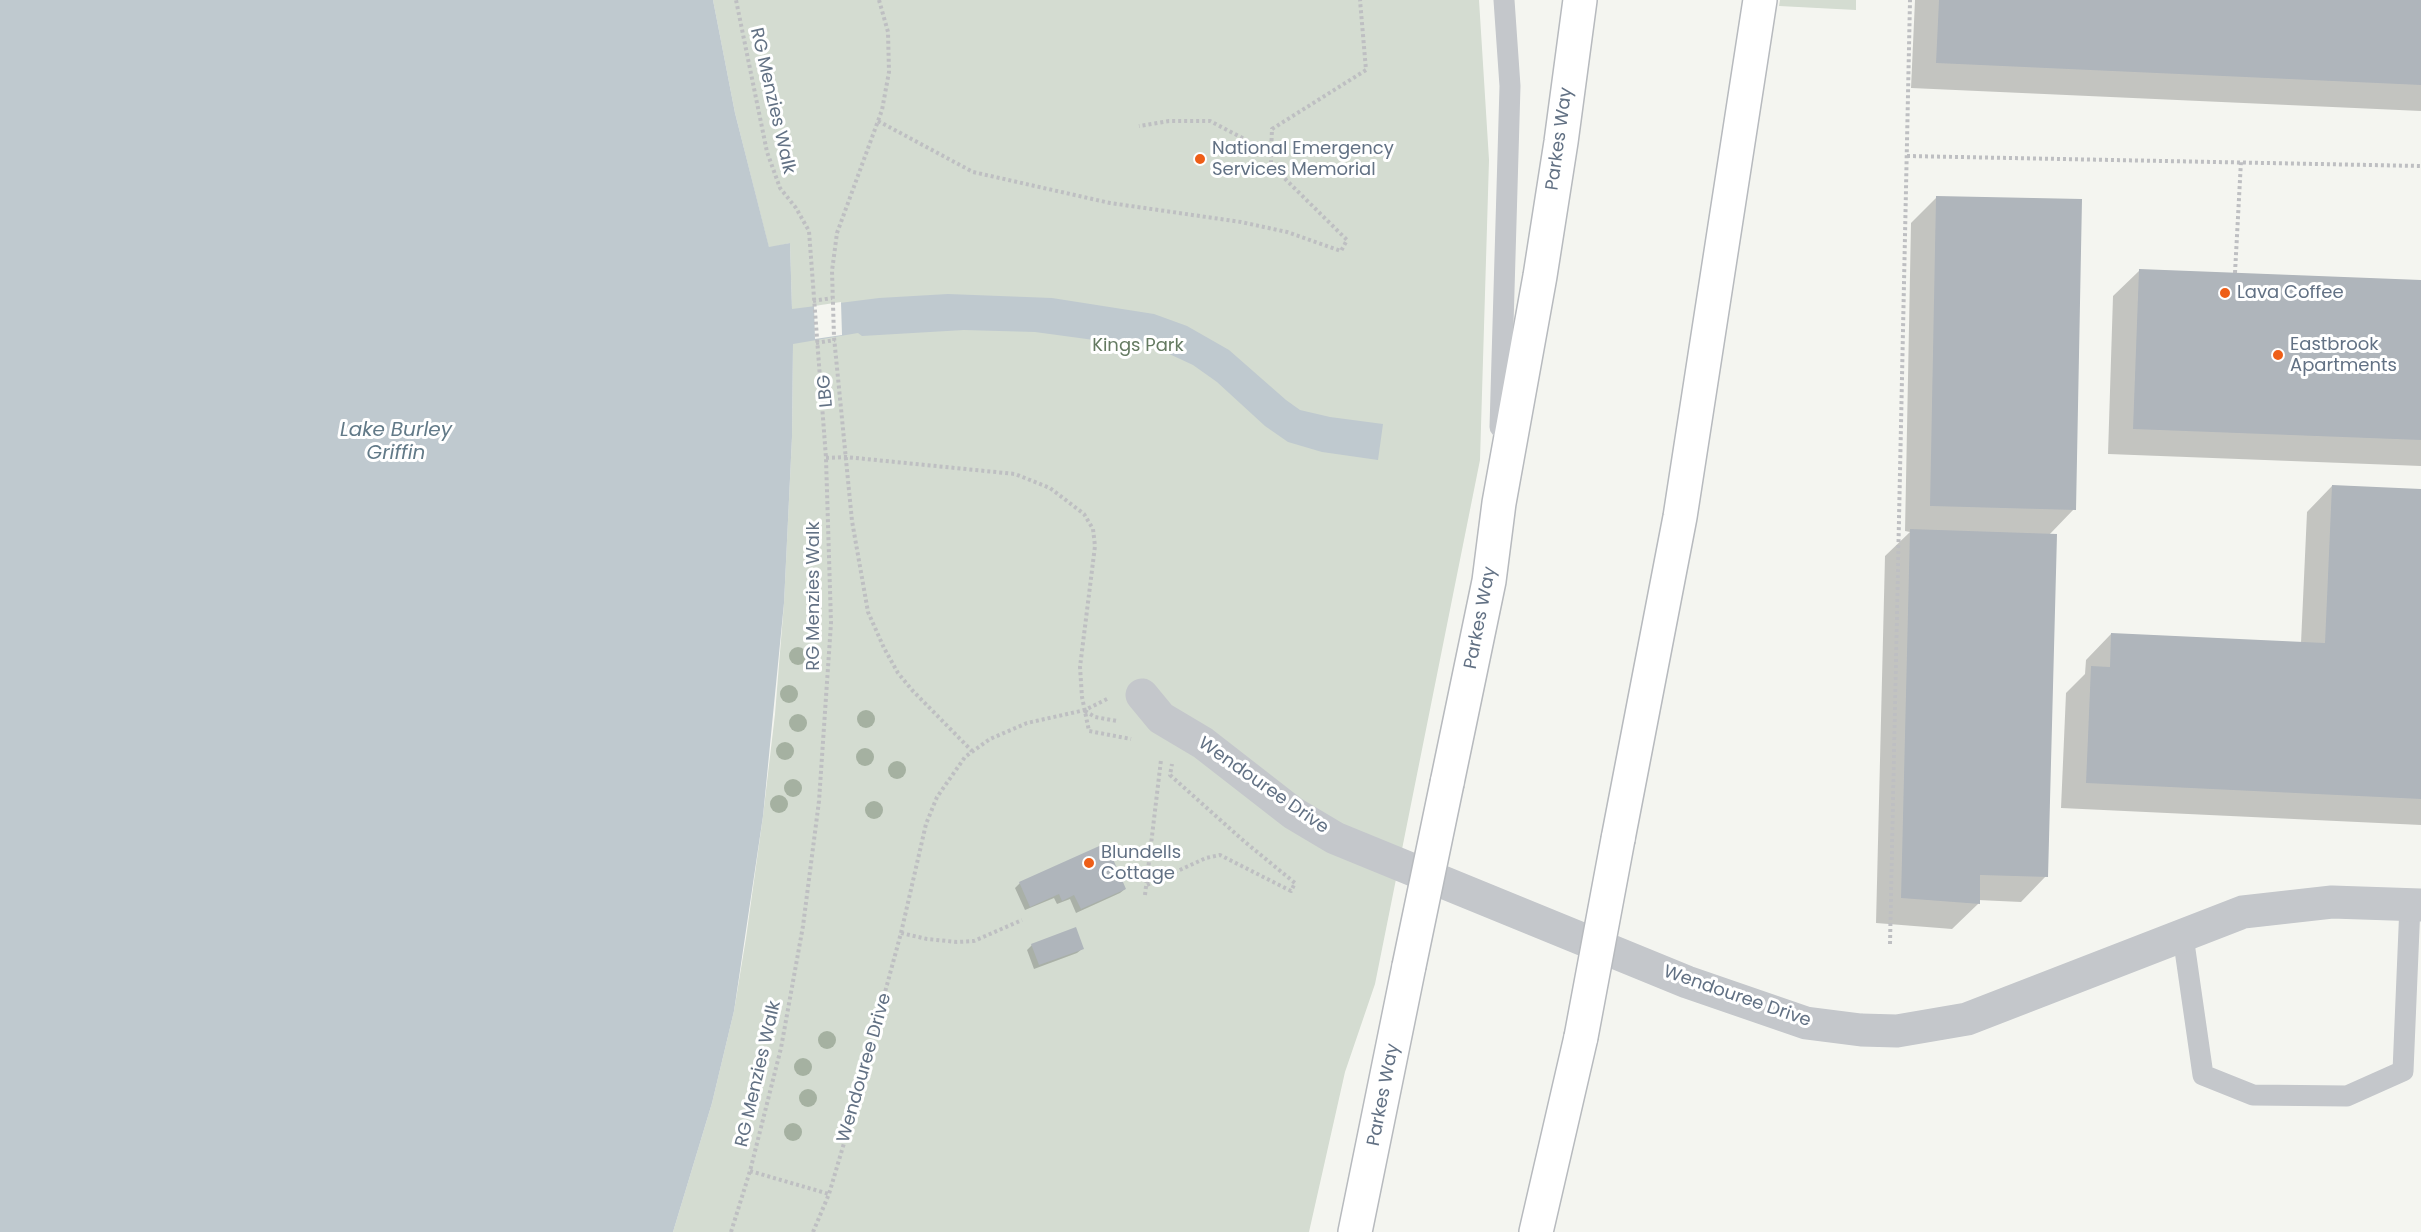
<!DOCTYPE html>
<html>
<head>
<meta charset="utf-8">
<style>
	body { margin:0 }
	canvas { display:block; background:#f4f5f0 }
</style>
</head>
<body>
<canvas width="2421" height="1232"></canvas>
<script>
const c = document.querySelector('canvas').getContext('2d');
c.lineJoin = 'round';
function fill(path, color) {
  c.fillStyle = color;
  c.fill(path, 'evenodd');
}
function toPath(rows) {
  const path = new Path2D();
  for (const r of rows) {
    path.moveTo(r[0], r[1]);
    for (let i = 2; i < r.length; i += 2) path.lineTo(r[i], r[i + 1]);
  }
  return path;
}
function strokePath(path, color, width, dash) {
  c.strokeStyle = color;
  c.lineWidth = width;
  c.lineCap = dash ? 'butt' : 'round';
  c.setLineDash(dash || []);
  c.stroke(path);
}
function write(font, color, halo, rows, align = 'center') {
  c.font = font + ' Poppins,sans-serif';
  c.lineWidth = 6;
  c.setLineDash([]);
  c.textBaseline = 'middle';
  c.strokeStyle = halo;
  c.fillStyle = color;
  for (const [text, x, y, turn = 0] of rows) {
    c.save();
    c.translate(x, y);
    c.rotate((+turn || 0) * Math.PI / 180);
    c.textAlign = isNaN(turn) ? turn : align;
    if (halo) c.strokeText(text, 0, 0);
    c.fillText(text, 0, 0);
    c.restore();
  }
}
fill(toPath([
	[713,0,1479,0,1489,160,1480,460,1375,984,1345,1072,1309,1232,673,1232,712,1103,734,1011,746,938,763,816,775,714,784,603,792,437,793,344,790,243,769,248,735,113],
	[1780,0,1856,0,1856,10,1779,6]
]), '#d4dcd1');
fill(toPath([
	[0,0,713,0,735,113,769,247,790,243,792,309,879,298,948,294,1052,298,1154,314,1187,326,1229,350,1286,400,1300,410,1330,417,1383,424,1378,460,1322,452,1288,442,1265,426,1217,382,1193,365,1165,352,1132,342,1131,345,1035,332,964,330,862,336,858,333,793,344,792,437,784,603,763,816,734,1011,712,1103,673,1232,0,1232]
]), '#bfc9cf');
fill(toPath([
	[841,302,842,335,815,339,814,306]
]), '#f4f5f0');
fill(toPath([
	[1915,0,2421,0,2421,111,1911,88],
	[1937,197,2074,509,2049,535,2046,876,2021,902,1978,900,1978,904,1952,929,1876,923,1885,556,1910,532,1905,531,1911,223],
	[2139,271,2421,281,2421,466,2108,454,2113,296],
	[2332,486,2421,491,2421,825,2061,808,2066,693,2085,674,2086,660,2111,634,2301,643,2307,512],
	[1020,883,1125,889,1120,893,1076,913,1070,899,1057,904,1054,898,1025,910,1015,888],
	[1032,945,1082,949,1077,953,1034,969,1027,950]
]), '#0003');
fill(toPath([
	[1939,0,2421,0,2421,85,1936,63],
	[1936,196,2082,199,2076,510,1930,506],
	[2139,269,2421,280,2421,440,2133,429],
	[2332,485,2421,489,2421,799,2086,783,2091,666,2110,667,2111,633,2325,643],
	[1910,529,2057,534,2048,877,1980,875,1980,904,1901,898],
	[1106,843,1126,889,1081,909,1074,895,1062,901,1059,894,1030,907,1019,882],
	[1076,927,1084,949,1039,965,1031,944]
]), '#afb5bb');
const primary = toPath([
	[1447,783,1489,581,1499,503,1540,276,1561,142,1580,0],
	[1618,839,1680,517,1760,0],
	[1355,1232,1409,966],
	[1536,1232,1581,1037]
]);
strokePath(primary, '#b7babe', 36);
strokePath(toPath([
	[879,0,888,32,889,72,882,110,837,233,832,271,834,337,852,521,868,612,884,648,898,673,912,690,972,751],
	[878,121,973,172,1110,203,1241,222,1287,232,1341,251,1347,240,1271,165,1271,153,1210,121,1169,121,1139,126],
	[1271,153,1272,129,1366,70,1360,0],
	[1907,156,2421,166],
	[2235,273,2241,161],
	[813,301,832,298],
	[816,343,835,340],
	[826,458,846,457,1015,474,1050,488,1084,514,1093,529,1095,546,1080,667,1082,697,1089,731,1131,739],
	[1085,711,1095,717,1117,721],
	[1147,885,1206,858,1220,855,1291,891,1295,883,1245,842,1170,775,1172,764],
	[1145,895,1161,760],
	[901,933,927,939,957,942,974,941,1022,920],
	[1890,944,1910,0],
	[750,1171,829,1194],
	[731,1232,750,1171,781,1048,803,926,819,801,831,623,826,458,809,231,796,208,780,188,767,152,736,0],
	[813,1232,829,1194,847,1133,901,933,926,824,937,797,965,757,990,739,1027,723,1085,710,1109,698]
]), '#bebfc2', 4, [3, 3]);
strokePath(toPath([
	[1500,427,1510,86,1504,0],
	[2183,936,2203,1075,2253,1095,2347,1096,2403,1071,2410,905]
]), '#c4c7cb', 21);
strokePath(toPath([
	[1142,695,1161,718,1203,743,1293,813,1335,838,1687,982,1806,1023,1861,1030,1897,1031,1967,1019,2243,912,2332,902,2421,905]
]), '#c4c7cb', 33);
strokePath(primary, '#fff', 33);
const primaryBridge = toPath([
	[1409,966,1447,783],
	[1581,1037,1618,839]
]);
strokePath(primaryBridge, '#b7babe', 36, []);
strokePath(primaryBridge, '#fff', 33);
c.fillStyle = '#a5b1a1';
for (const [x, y] of [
	[798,656],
	[789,694],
	[866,719],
	[798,723],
	[785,751],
	[865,757],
	[897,770],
	[793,788],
	[779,804],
	[874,810],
	[827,1040],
	[803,1067],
	[808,1098],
	[793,1132]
]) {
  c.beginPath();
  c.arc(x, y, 9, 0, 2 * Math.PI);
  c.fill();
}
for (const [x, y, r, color] of [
	[1200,159,6,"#ee5e17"],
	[2225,293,6,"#ee5e17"],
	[2278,355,6,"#ee5e17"],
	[1089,863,6,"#ee5e17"]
]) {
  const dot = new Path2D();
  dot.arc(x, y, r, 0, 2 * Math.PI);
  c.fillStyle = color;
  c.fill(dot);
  strokePath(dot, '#fff', 2);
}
write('18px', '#627184', '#fff', [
	["RG Menzies Walk",772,101,77],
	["Parkes Way",1560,139,-82],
	["LBG",826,391,-95],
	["RG Menzies Walk",814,596,-90],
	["Parkes Way",1481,618,-79],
	["Wendouree Drive",1263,786,35],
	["Wendouree Drive",1737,997,19],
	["Wendouree Drive",865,1068,-74],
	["RG Menzies Walk",759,1074,-77],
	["Parkes Way",1384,1095,-79]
]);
write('18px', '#627184', '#fff', [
	["National Emergency",1212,149],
	["Services Memorial",1212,170],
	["Lava Coffee",2237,293],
	["Eastbrook",2290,345],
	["Apartments",2290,366],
	["Blundells",1101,853],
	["Cottage",1101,874]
], 'left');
write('18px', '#647a61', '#fff', [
	["Kings Park",1138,346]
]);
write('italic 20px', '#627a88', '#fff', [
	["Lake Burley",396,431],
	["Griffin",396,454]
]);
</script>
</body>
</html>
